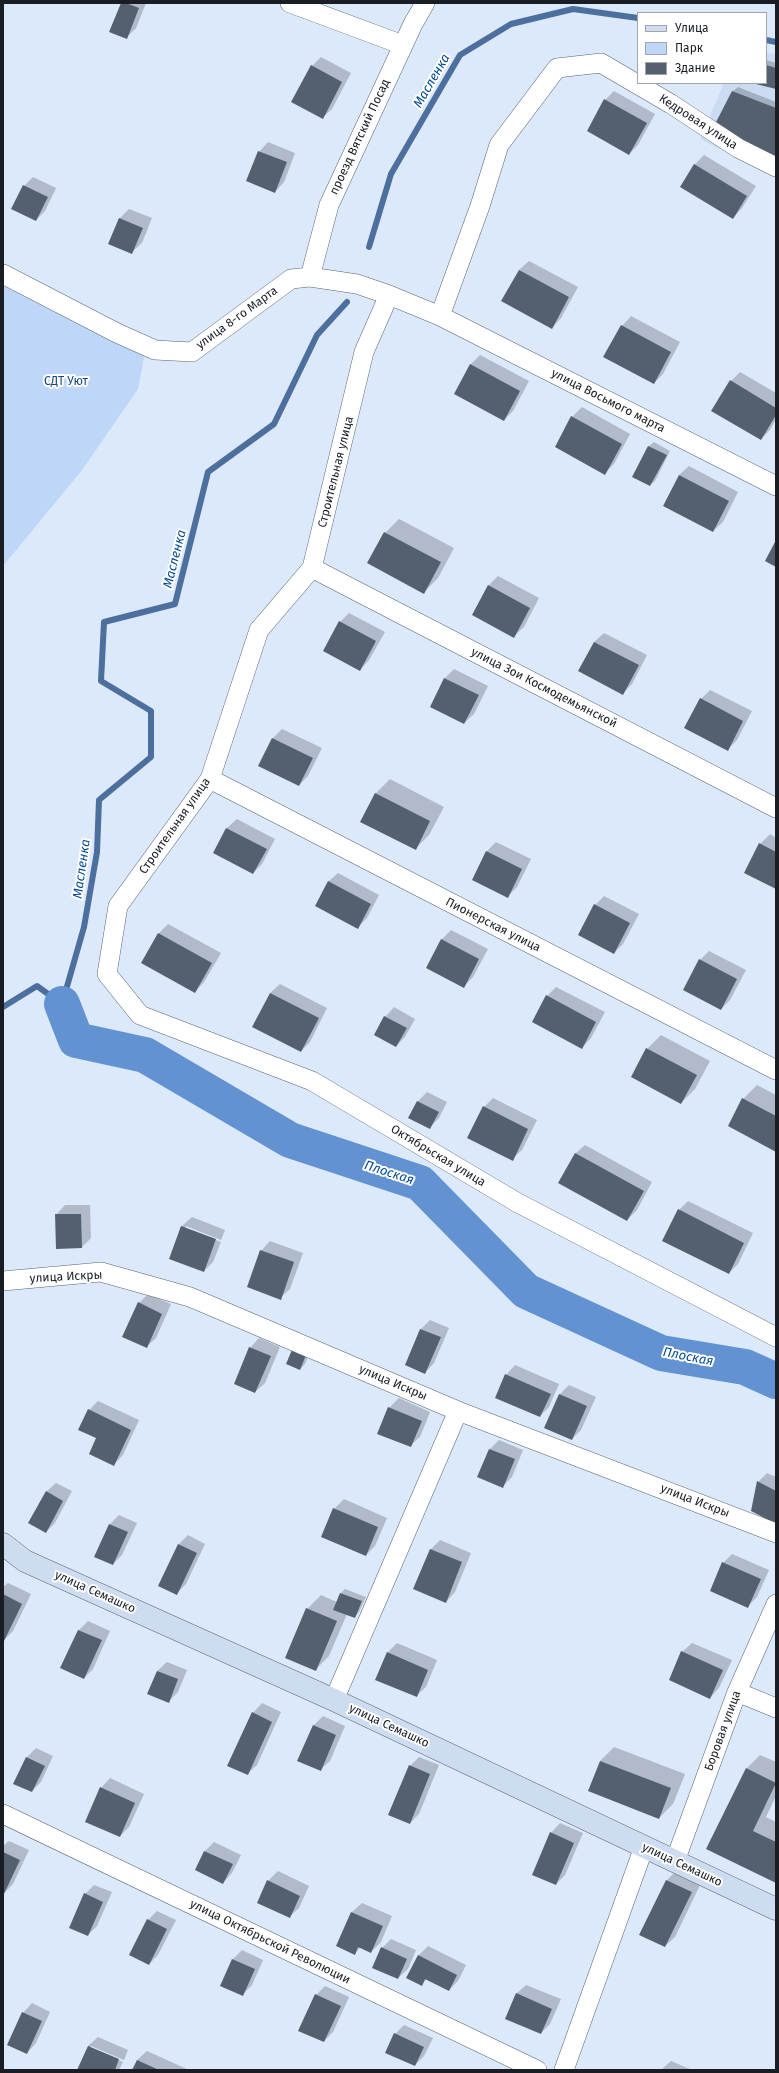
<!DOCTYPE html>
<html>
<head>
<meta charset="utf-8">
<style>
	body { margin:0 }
	#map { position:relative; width:779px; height:2073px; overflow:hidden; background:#dce9fa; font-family:"Fira Sans",sans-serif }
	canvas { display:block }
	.frame { position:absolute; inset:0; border:4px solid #1a1e24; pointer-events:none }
	.legend { position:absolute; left:637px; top:12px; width:130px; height:72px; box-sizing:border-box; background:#fff; border:1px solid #a3a5a7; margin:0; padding:5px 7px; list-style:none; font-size:12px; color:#1a1e24 }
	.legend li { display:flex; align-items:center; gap:8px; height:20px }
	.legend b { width:20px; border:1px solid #a3a5a7 }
</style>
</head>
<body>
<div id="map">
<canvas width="779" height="2073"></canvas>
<div class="frame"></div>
<ul class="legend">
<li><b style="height:5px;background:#cddcf1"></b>Улица</li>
<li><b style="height:11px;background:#bed6f7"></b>Парк</li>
<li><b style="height:11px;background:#55606f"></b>Здание</li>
</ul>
</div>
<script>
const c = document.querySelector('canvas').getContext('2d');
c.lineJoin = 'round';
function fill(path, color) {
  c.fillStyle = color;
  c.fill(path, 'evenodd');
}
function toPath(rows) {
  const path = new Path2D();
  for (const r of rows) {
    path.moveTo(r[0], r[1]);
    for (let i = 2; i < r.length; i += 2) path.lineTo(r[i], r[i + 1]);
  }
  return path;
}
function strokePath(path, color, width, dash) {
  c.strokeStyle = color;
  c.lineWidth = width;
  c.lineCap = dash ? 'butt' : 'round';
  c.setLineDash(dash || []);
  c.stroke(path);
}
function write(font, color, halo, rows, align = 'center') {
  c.font = font + ' "Fira Sans",sans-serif';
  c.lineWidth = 4;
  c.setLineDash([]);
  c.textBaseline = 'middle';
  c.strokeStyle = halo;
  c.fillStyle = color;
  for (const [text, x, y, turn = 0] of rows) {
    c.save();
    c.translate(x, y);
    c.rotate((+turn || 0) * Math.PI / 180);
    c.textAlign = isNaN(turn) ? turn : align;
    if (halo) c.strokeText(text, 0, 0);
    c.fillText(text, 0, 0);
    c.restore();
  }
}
fill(toPath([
	[766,53,776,54,776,178,700,139,724,83,766,83]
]), '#cadbf2');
fill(toPath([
	[3,281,145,352,138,389,82,470,3,566]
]), '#bed6f7');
fill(toPath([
	[122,3,146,3,136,28,126,38],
	[321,57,351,73,332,109,322,118,312,66],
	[766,60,776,63,776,88,758,83,766,83],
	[738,87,776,102,776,155,713,129,733,91],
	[614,91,655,114,638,145,629,154,605,100],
	[268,142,295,153,284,182,275,192,259,152],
	[704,155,756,186,742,208,733,218,682,186,695,164],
	[33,177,56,188,45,211,36,220,24,186],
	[129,209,152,218,142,243,132,252,110,243,120,218],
	[529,261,578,287,561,318,552,328,519,270],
	[631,316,680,342,663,374,654,383,622,326],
	[480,355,529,381,513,411,504,420,455,394,471,364],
	[740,372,776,393,776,419,770,430,761,439,731,381],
	[582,407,630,434,614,464,605,473,572,417],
	[654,442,670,451,655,481,650,485,634,477,649,446],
	[689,466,738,492,723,522,713,531,679,475],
	[399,519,454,548,438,578,424,592,385,533],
	[498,576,539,598,524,627,514,636,473,614,489,585],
	[349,613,385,632,369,660,360,670,340,622],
	[604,633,647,655,632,684,623,693,594,642],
	[454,669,488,686,474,714,464,723,431,706,445,678],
	[710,690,752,711,737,740,728,749,701,699],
	[282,729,322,748,308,776,299,785,260,766,273,738],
	[390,779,444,807,429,835,415,849,361,822,376,793],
	[237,819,275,839,262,864,253,873,214,853,227,828],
	[770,834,776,838,776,888,745,872,760,844],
	[496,842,531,859,517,887,508,896,473,879,487,851],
	[338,873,379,895,367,918,357,928,328,882],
	[604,896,639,914,623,944,614,953,595,905],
	[168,924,221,953,204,982,195,992,143,963,159,933],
	[451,930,488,949,473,977,463,987,427,967,442,939],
	[709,951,746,970,730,1000,721,1009,700,960],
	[280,984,327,1008,310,1042,301,1051,270,993],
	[556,987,605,1012,591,1038,582,1048,547,996],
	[394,1007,415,1019,405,1037,396,1046,385,1017],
	[661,1035,710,1061,695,1089,681,1103,647,1049],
	[757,1085,776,1095,776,1150,743,1099],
	[427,1092,447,1102,439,1118,430,1127,410,1117,418,1101],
	[493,1098,537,1120,522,1150,512,1159,484,1107],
	[585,1145,652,1182,637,1210,627,1220,575,1154],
	[688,1201,753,1233,738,1264,729,1273,679,1210],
	[65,1205,90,1205,91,1238,82,1247,56,1215],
	[192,1217,225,1230,221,1240,186,1226,186,1229,221,1242,213,1262,204,1271,170,1258,182,1226],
	[270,1241,303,1253,290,1289,280,1298,261,1251],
	[148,1294,171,1304,156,1338,146,1347,139,1303],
	[430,1320,449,1328,434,1363,425,1373,406,1365,421,1329],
	[259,1338,280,1347,265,1383,255,1392,250,1348],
	[295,1345,312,1346,305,1364,300,1369],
	[515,1365,559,1384,549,1407,540,1416,506,1375],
	[569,1385,596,1397,581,1430,572,1439,560,1394],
	[399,1398,430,1412,420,1437,410,1446,389,1408],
	[98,1401,139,1420,123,1455,114,1464,97,1438,89,1410],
	[499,1440,523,1450,512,1477,503,1486,478,1476,490,1449],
	[767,1473,776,1477,776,1522,758,1482],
	[56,1483,72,1491,55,1523,46,1532,46,1492],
	[344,1499,387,1518,375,1546,366,1555,334,1509],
	[119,1515,137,1523,122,1555,113,1564,96,1556,110,1524],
	[188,1535,205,1544,186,1584,176,1594,178,1545],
	[440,1540,471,1553,455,1592,446,1602,414,1589,431,1549],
	[732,1554,769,1570,757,1597,748,1606,723,1563],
	[8,1583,31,1594,13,1631,4,1640,3,1587],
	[345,1589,366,1597,359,1612,355,1617,347,1614,329,1656,315,1670,307,1609,321,1595,337,1602,341,1593],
	[88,1621,110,1631,93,1669,84,1678,62,1668,79,1630],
	[397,1643,437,1660,426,1687,416,1696,388,1652],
	[692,1643,732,1660,719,1688,710,1698,682,1652],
	[167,1662,187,1670,178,1692,169,1701,149,1694,157,1671],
	[262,1703,281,1712,257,1765,247,1774,253,1713],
	[323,1716,345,1726,330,1761,320,1770,298,1760,314,1725],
	[614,1747,685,1774,673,1804,659,1818,600,1761],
	[36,1748,53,1756,41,1782,32,1791,27,1757],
	[760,1755,776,1762,776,1796,766,1817,776,1822,776,1882,708,1849,746,1769],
	[419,1757,439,1765,419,1814,410,1823,410,1766],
	[110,1778,144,1794,129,1827,120,1836,101,1788],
	[560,1823,583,1833,565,1875,556,1884,551,1833],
	[9,1841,29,1850,13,1884,3,1894,3,1846],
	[214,1842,241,1855,232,1873,223,1883,196,1870,205,1851],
	[278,1871,309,1886,299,1908,289,1917,268,1881],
	[676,1871,701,1883,675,1937,665,1946,641,1934,667,1880],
	[94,1885,112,1892,97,1926,88,1935,85,1894],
	[362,1903,392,1916,381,1942,371,1952,361,1947,355,1953,338,1946,352,1912],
	[157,1911,176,1920,158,1955,149,1964,148,1920],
	[391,1939,416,1950,408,1969,398,1978,382,1948],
	[428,1946,466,1965,458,1981,449,1990,427,1979,421,1985,418,1956],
	[242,1950,263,1960,252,1985,242,1995,221,1985,233,1959],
	[526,1985,561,1999,550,2024,541,2033,516,1994],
	[325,1986,349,1997,333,2032,324,2041,316,1995],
	[32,2003,50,2012,36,2043,27,2053,23,2013],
	[404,2025,433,2038,424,2056,415,2065,395,2034],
	[98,2037,128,2050,124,2060,91,2046,91,2048,123,2062,119,2070,78,2070,88,2046],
	[147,2051,189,2070,133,2070,137,2060],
	[671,2061,692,2070,661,2070]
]), '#0003');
strokePath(toPath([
	[766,40,776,42],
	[369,247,391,174,460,55,511,24,573,9,638,18],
	[3,1007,37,986,62,1004,84,927,97,852,99,800,151,757,151,711,101,681,104,622,175,604,208,472,274,424,317,335,347,302]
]), '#4c6f9e', 6);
strokePath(toPath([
	[62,1004,76,1040,145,1055,290,1140,420,1183,526,1291,661,1353,745,1367,776,1381]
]), '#6292d2', 36);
fill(toPath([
	[121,3,126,3,139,8,127,39,109,32],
	[311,65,342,82,323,119,291,102],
	[766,65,776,68,776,89,756,84,766,83],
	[732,91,776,108,776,156,712,130],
	[604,99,647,123,629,155,587,131],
	[258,151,287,162,275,193,246,181],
	[694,164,747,196,733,219,680,187],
	[23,185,48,197,36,221,11,209],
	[119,218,143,228,132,254,108,244],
	[519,270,569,297,552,329,501,301],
	[621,325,671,352,654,384,603,357],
	[470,364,520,391,504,421,454,394],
	[730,380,776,408,776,415,761,440,711,411],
	[571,416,622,444,605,475,555,447],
	[648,446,667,455,650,486,632,477],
	[679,475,729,501,713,532,663,506],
	[384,532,441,562,424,594,367,563],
	[776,540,776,567,765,561],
	[488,585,530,608,514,638,472,615],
	[339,621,376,641,360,671,323,651],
	[594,642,639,665,623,695,578,671],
	[444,678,479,695,464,724,430,707],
	[700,698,743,721,728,751,684,728],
	[272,738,313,758,299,786,258,766],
	[375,793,430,821,416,850,360,822],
	[226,828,267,849,253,874,213,853],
	[759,843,776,852,776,889,744,873],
	[486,851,522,869,508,898,472,880],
	[328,881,371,904,358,929,315,906],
	[594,904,630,923,614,954,578,935],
	[158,933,212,963,195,993,141,963],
	[441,939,479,959,464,988,426,968],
	[699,959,737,979,721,1010,683,990],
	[270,993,319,1018,301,1052,252,1027],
	[546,995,596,1022,582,1049,532,1022],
	[384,1016,407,1028,396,1047,374,1035],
	[646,1048,697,1075,681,1104,631,1077],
	[742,1098,776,1116,776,1152,728,1126],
	[417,1101,439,1112,430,1129,408,1118],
	[483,1106,528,1129,513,1161,467,1138],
	[575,1153,644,1191,627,1221,558,1183],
	[678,1209,744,1243,729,1274,662,1241],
	[55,1214,81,1214,82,1248,56,1249],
	[181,1226,216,1239,204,1272,169,1259],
	[260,1250,294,1262,281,1300,247,1287],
	[138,1302,162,1314,147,1348,122,1337],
	[420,1329,441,1337,425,1374,405,1365],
	[294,1345,308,1350,300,1370,286,1364],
	[249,1347,271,1356,255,1393,234,1384],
	[505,1374,551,1394,540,1417,495,1398],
	[559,1394,587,1406,572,1440,544,1428],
	[388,1407,422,1421,411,1447,377,1434],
	[88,1409,131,1430,114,1466,89,1454,96,1438,78,1430],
	[489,1449,515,1459,503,1488,477,1477],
	[757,1481,776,1491,776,1524,751,1511],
	[46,1491,63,1501,46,1533,28,1523],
	[333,1508,378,1527,366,1556,321,1537],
	[109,1524,128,1532,113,1565,94,1557],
	[178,1544,197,1553,177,1595,158,1586],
	[430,1549,462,1562,446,1603,413,1589],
	[722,1562,761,1579,748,1608,710,1591],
	[340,1593,362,1601,355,1618,333,1610],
	[3,1594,22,1604,3,1643],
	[306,1608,337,1621,316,1671,285,1658],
	[78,1630,102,1640,84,1679,60,1668],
	[681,1651,723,1670,710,1699,669,1680],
	[387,1652,428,1670,417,1697,375,1680],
	[157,1671,178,1679,169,1703,147,1694],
	[252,1712,272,1722,248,1775,227,1766],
	[313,1725,336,1735,321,1771,297,1761],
	[26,1757,45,1766,32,1792,13,1784],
	[600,1761,671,1788,659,1819,588,1791],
	[409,1765,430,1774,410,1824,388,1815],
	[746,1768,776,1783,753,1831,776,1842,776,1883,706,1849],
	[100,1787,135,1803,120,1837,85,1822],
	[550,1832,574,1843,556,1885,532,1875],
	[204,1851,233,1864,223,1884,195,1870],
	[3,1852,20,1860,3,1896],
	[267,1880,300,1896,290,1918,257,1903],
	[666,1880,692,1892,665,1947,639,1935],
	[84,1893,103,1902,88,1936,69,1928],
	[351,1912,383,1926,371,1953,358,1947,355,1955,336,1946],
	[147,1919,167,1929,149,1965,129,1955],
	[381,1947,407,1959,398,1979,372,1968],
	[418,1955,457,1975,449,1991,425,1979,422,1986,406,1978],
	[232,1959,255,1969,243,1996,220,1986],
	[516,1993,552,2009,541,2034,505,2019],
	[315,1994,341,2006,324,2042,298,2031],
	[22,2012,42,2021,27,2054,7,2045],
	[394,2033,424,2047,415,2066,385,2053],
	[88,2046,119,2059,115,2070,77,2070],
	[137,2060,159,2070,132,2070]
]), '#55606f');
const street = toPath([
	[290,3,403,45],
	[776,167,738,148,671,104,601,63,557,68,499,145,480,206,440,316,389,295,364,352,312,568,259,630,210,779,118,906,107,974,140,1015,312,1081,518,1203,776,1337],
	[3,274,117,333,155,350,192,352,291,279,310,277,357,284,389,295],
	[310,277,329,205,413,24,425,3],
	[440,316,776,486],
	[312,568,776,808],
	[210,779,776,1070],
	[3,1281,101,1272,190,1297,458,1411,776,1533],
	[737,1692,776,1708],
	[334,1700,458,1411],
	[3,1814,537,2070],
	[675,1861,737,1692,776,1604],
	[564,2070,644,1847]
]);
const secondary = toPath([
	[3,1544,25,1561,334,1700,776,1909]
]);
strokePath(street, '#596472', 20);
strokePath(secondary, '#596472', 23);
strokePath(street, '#fff', 19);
strokePath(secondary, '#cddcf1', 22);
write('12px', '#1a1e24', '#fff', [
	["Кедровая улица",698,122,33],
	["проезд Вятский Посад",360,137,-65],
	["улица 8-го Марта",237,318,-36],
	["улица Восьмого марта",608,401,27],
	["Строительная улица",336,472,-76],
	["улица Зои Космодемьянской",544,688,27],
	["Строительная улица",175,826,-55],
	["Пионерская улица",493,925,27],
	["Октябрьская улица",438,1156,31],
	["улица Искры",66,1277,-3],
	["улица Искры",393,1383,23],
	["улица Искры",695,1501,21],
	["улица Семашко",95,1592,24],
	["улица Семашко",389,1726,25],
	["Боровая улица",723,1731,-70],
	["улица Семашко",682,1865,25],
	["улица Октябрьской Революции",270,1942,26]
]);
write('12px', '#154580', '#fff', [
	["СДТ Уют",66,382]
]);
write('italic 13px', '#044a96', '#fff', [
	["Масленка",432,81,-60],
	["Масленка",175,559,-76],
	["Масленка",82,869,-82],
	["Плоская",389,1173,18],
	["Плоская",688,1357,11]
]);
</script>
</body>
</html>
